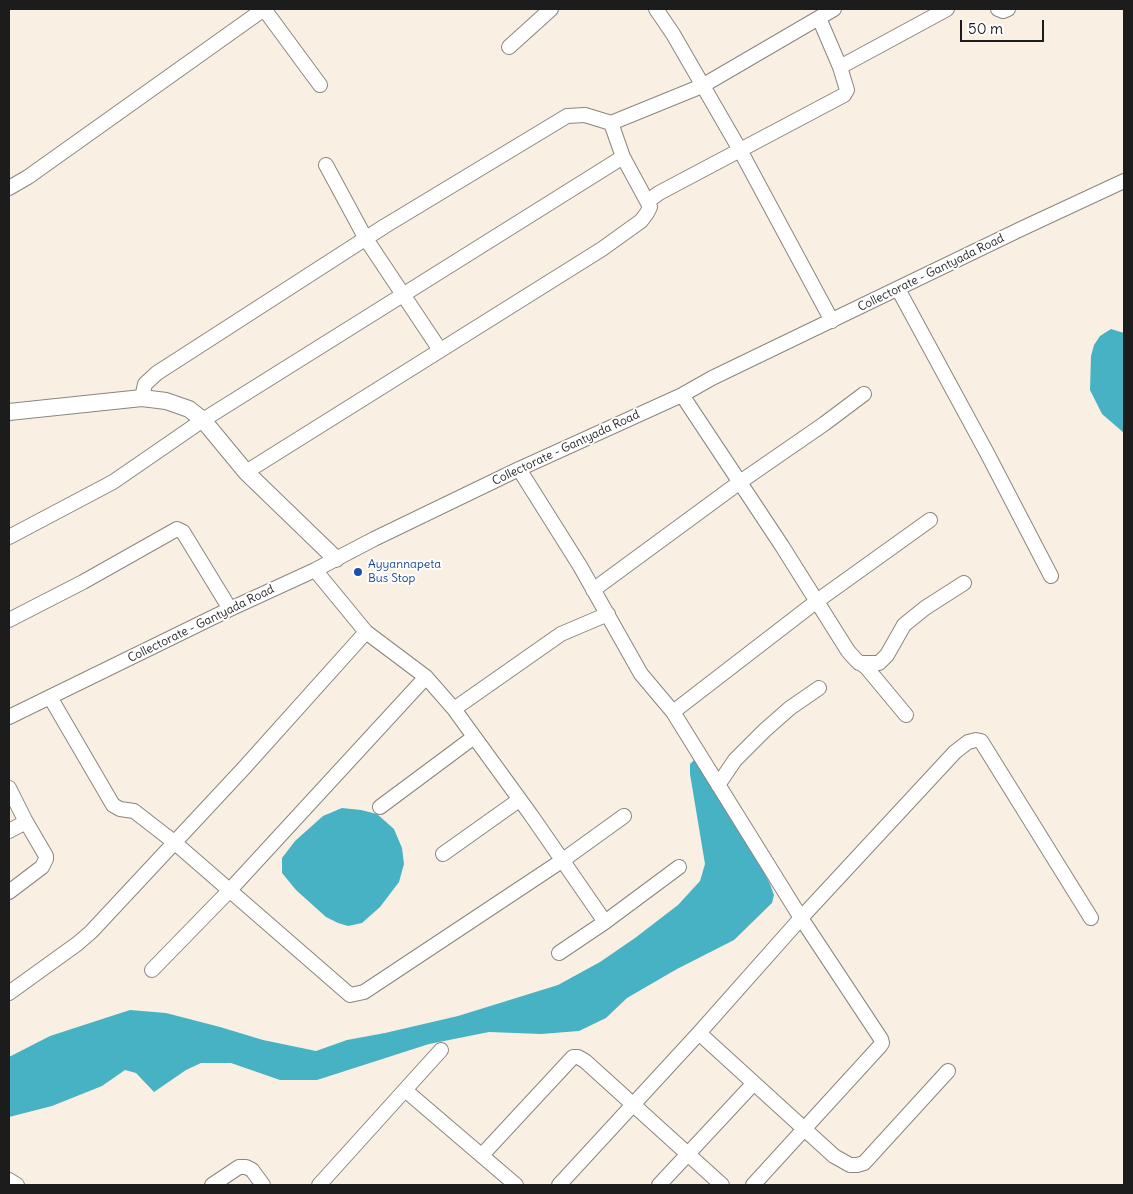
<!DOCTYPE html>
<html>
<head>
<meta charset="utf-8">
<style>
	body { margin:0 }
	#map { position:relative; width:1133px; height:1194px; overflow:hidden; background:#f9f0e3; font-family:Delius,sans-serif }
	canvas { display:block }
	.frame { position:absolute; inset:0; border:10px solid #1c1c1c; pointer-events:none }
	.scale { position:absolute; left:960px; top:20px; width:84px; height:22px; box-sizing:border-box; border:2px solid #1c1c1c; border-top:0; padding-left:6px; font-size:15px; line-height:18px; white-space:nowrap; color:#1c1c1c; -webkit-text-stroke:4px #fff; paint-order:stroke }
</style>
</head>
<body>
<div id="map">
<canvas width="1133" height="1194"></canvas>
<div class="frame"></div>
<div class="scale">50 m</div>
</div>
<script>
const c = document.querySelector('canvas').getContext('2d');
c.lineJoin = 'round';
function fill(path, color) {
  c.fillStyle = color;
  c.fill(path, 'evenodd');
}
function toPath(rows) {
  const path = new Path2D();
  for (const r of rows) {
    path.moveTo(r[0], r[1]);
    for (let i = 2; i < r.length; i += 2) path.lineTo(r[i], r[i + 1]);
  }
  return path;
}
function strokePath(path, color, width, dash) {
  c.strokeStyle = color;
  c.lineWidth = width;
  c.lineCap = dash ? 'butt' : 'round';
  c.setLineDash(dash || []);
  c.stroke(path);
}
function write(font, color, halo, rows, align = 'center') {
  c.font = font + ' Delius,sans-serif';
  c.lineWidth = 4;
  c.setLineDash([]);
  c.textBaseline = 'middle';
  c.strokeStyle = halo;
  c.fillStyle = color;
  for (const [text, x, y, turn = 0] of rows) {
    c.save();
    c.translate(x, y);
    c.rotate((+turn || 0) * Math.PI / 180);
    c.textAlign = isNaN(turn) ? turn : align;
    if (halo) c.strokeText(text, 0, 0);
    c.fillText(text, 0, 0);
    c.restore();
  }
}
fill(toPath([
	[1111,329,1124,333,1124,433,1102,414,1090,390,1091,356,1094,345,1100,336],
	[695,759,743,832,770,884,774,895,772,903,734,940,677,969,627,998,606,1018,579,1031,541,1034,489,1032,429,1044,317,1080,280,1080,231,1063,201,1063,186,1070,154,1092,136,1073,125,1070,102,1086,52,1106,9,1117,9,1057,50,1036,130,1010,166,1013,220,1027,263,1040,316,1051,347,1040,385,1033,458,1016,558,985,600,962,635,938,678,905,700,881,705,864,690,774,690,764],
	[342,808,361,810,377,814,394,829,402,848,404,864,399,882,380,907,362,923,348,926,338,923,326,917,296,890,282,873,282,858,295,841,323,816]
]), '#46b2c3');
const minor = toPath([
	[264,9,320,85],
	[656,9,673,34,740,150,832,321],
	[998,9,1003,11,1008,9],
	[509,47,551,9],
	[840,67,947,9],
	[326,165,366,239,440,350],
	[9,188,28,177,264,9],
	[648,201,659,193,844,95,847,90,840,67,819,18],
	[898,289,987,453,1051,576],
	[682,395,782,546,848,651,856,660,866,667,906,715],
	[142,398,145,384,157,373,385,226,567,116,585,115,611,123,702,86,834,9],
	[519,469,580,566,641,674,673,712,801,918,881,1039,882,1043,880,1046,753,1185],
	[246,472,602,249,641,221,647,213,650,207,649,205,623,157,611,123],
	[9,537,113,482,203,420,623,157],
	[315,570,366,632,426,677,454,709,531,815,605,922],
	[593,590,740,482,824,424,864,394],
	[9,620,83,582,177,529,183,532,230,609],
	[859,663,879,663,887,655,904,625,925,608,964,583],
	[50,697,113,805,120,809,134,811,174,842,350,995,364,992,563,860,624,816],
	[454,709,561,634,608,614],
	[673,712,817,601,930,520],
	[9,717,230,609,315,570,374,539,519,469,682,395,712,378,1023,228,1124,181],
	[718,785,735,760,765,730,790,708,819,688],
	[9,788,25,820,46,856,46,859,42,867,9,892],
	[380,807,474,737],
	[9,831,26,822],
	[443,854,519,800],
	[559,953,605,922,679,867],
	[152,970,229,891,426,677],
	[9,993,77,944,91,932,244,768,366,632],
	[699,1033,834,1156,850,1165,857,1165,864,1163,948,1071],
	[405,1090,516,1185],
	[482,1155,573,1057,578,1057,585,1061,722,1185],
	[9,1180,17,1185],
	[212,1185,239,1167,246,1167,252,1170,263,1185],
	[319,1185,441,1050],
	[559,1185,699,1033,801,918,955,752,968,742,976,740,981,741,1091,918],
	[659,1185,754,1083]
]);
const major = toPath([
	[9,412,142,398,166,401,189,409,203,420,246,472,336,559]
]);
strokePath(minor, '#8a8680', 16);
strokePath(major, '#8a8680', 18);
strokePath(minor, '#fff', 14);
strokePath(major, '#fff', 16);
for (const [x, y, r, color] of [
	[358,572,5,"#1a4fb4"]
]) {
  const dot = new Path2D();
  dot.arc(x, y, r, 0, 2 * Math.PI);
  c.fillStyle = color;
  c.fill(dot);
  strokePath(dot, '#fff', 2);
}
write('12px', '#1c1c1c', '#fff', [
	["Collectorate - Gantyada Road",931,273,-26],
	["Collectorate - Gantyada Road",566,448,-25],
	["Collectorate - Gantyada Road",201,624,-26]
]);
write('12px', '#164399', '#fff', [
	["Ayyannapeta",368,565],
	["Bus Stop",368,579]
], 'left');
</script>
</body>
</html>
